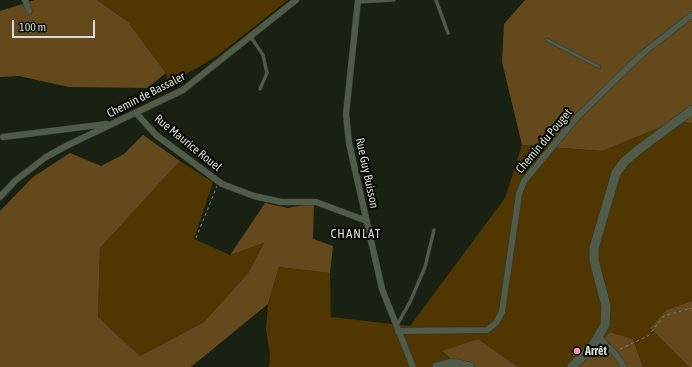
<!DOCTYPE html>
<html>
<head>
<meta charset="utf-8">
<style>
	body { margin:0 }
	#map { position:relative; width:692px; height:367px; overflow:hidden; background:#182112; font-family:"Asap Condensed",sans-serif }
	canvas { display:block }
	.scale { position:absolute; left:12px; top:20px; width:83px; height:18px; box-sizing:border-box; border:2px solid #d6ddd2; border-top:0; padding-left:5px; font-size:12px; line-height:14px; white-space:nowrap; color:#d6ddd2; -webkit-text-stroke:3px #060a04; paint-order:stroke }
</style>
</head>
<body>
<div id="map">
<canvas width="692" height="367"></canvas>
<div class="scale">100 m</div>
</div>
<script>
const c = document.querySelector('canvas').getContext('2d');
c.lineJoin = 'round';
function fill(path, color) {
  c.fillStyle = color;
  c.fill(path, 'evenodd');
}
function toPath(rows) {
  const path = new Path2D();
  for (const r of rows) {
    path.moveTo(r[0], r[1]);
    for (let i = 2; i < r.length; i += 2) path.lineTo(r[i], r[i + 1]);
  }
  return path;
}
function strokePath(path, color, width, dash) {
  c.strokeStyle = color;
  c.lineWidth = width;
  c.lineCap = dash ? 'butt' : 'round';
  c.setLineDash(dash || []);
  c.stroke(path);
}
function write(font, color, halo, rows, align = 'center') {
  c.font = font + ' "Asap Condensed",sans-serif';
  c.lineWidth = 4;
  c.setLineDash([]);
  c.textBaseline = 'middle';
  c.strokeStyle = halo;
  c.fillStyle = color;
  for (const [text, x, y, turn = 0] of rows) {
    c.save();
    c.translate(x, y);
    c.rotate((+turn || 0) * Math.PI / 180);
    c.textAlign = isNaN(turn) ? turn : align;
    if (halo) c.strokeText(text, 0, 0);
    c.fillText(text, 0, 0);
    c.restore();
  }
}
fill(toPath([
	[97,0,288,0,217,56,168,85,166,73,128,22],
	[676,121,692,123,692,301,666,310,650,328,689,367,643,367,633,339,610,332,579,367,518,367,478,339,442,352,459,367,269,367,270,354,266,329,268,304,279,267,330,273,331,317,410,326,505,198,522,145,602,151],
	[180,161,213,182,194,239,230,255,264,243,248,273,204,322,140,356,98,317,100,248]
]), '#503600');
fill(toPath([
	[35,0,97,0,128,22,166,73,147,88,69,87,19,76,0,77,0,11],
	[525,0,692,0,692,123,676,121,602,151,522,145,502,62,504,24],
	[143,135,180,161,100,248,98,317,140,356,204,322,248,273,264,243,230,255,265,203,288,208,314,203,313,239,333,246,330,273,279,267,268,304,191,367,0,367,0,211,33,177,70,153,101,166,124,154],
	[692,301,692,367,689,367,650,328,666,310],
	[610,332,633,339,643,367,579,367],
	[478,339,518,367,459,367,442,351]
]), '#64491c');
const lane = toPath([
	[436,0,448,33],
	[358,2,394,0],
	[251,37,263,55,267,73,260,89],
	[547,40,599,67],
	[396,327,410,302,425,267,434,230]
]);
const street = toPath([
	[25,0,29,11],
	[358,0,346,114,349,143,382,289,413,367],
	[136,113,156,135,222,184,254,196,281,202,316,202,367,221],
	[3,137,107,124],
	[0,197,15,181,46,157,68,145,183,90,296,0],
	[398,331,487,330,496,323,502,312,519,194,524,181,578,116,642,54,692,15],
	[599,337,617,356,624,367]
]);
const secondary = toPath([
	[437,367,452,363,470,367],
	[572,367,592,347,605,325,606,306,594,260,594,248,616,173,625,161,638,150,692,110]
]);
strokePath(lane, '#32392f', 4);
strokePath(street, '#32392f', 7);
strokePath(secondary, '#32392f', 10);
strokePath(toPath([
	[196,238,217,186],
	[620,349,648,336,664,316,692,308]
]), '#757d70', 1, [3, 3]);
strokePath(lane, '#505b4a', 3);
strokePath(street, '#505b4a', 6);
strokePath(secondary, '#505b4a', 9);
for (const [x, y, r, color] of [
	[577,351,4,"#fe8ebb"]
]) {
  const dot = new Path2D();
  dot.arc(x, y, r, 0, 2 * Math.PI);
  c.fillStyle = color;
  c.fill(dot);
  strokePath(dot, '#060a04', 1.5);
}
write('12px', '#d6ddd2', '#060a04', [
	["Chemin de Bassaler",146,95,-27],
	["Chemin du Pouget",544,141,-50],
	["Rue Maurice Rouel",188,143,39],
	["Rue Guy Buisson",367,173,78]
]);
write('bold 12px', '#d6ddd2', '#060a04', [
	["Arrêt",585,351]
], 'left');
c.letterSpacing = '1px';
write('13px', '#d6ddd2', '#060a04', [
	["CHANLAT",356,234]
]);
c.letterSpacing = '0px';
</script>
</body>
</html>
